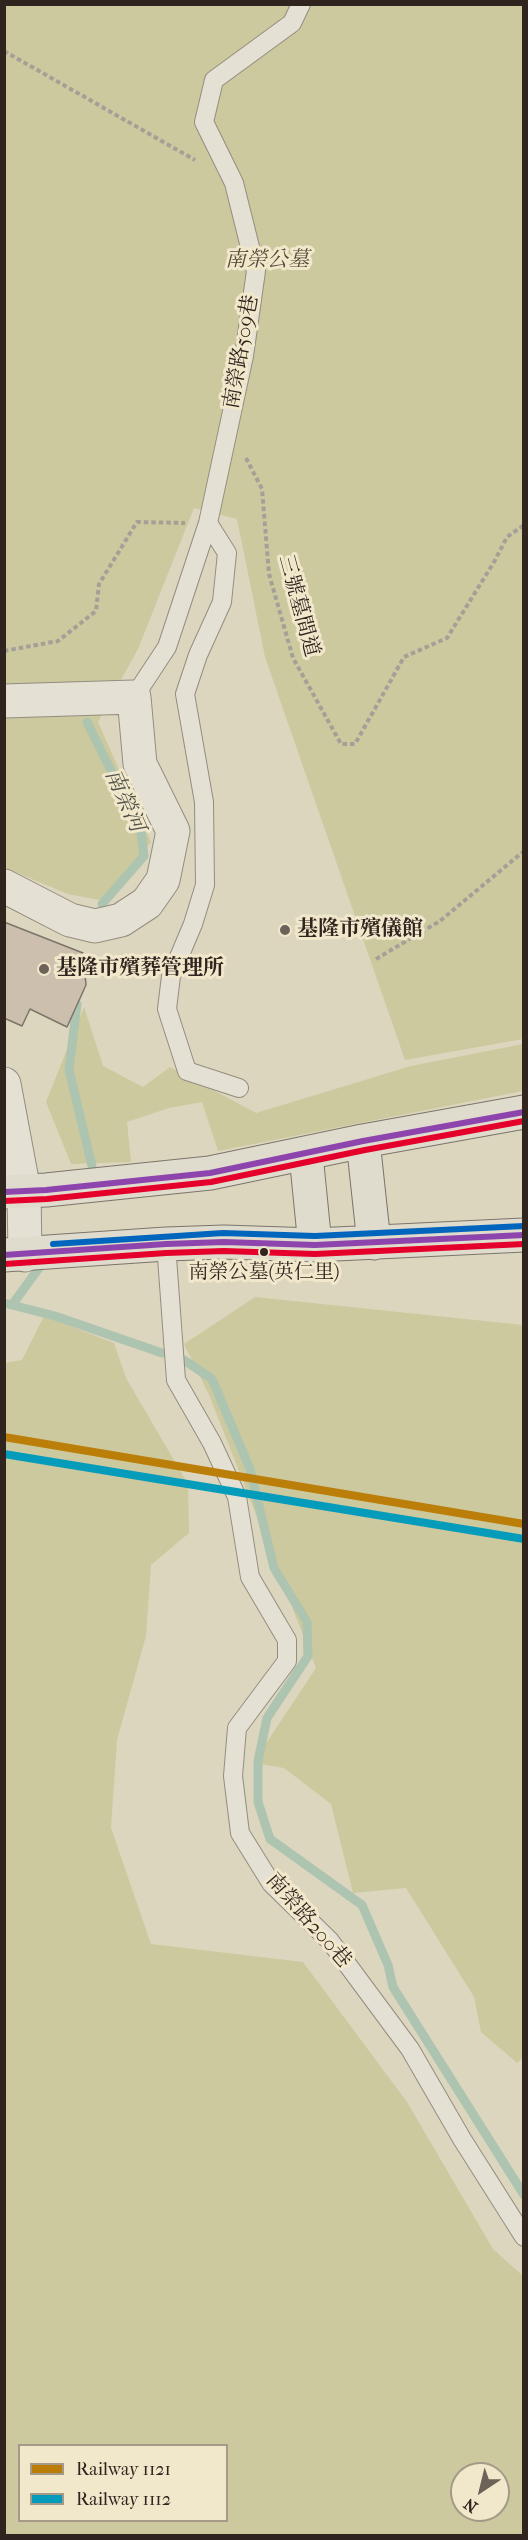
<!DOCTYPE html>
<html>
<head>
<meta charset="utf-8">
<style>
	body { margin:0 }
	#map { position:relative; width:528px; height:2540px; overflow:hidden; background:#ddd6be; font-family:"IM FELL French Canon",serif }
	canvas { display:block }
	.frame { position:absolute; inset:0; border:6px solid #30241f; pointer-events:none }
	.legend { position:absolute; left:18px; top:2444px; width:210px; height:78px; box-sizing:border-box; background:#f1e8cc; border:2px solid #a49a87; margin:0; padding:8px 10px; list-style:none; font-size:18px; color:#30241f }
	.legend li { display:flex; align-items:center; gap:12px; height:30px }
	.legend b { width:30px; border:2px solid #a49a87 }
	.north { position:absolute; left:450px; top:2462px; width:60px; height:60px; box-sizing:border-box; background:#f1e8cc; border:2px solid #a49a87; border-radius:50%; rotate:215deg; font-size:16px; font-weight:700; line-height:24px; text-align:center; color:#30241f }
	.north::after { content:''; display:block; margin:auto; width:21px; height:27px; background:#6d6257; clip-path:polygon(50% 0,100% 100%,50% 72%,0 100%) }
</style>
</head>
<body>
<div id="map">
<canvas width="528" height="2540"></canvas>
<div class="frame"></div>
<ul class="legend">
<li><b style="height:8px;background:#bb7f09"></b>Railway 1121</li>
<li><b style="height:8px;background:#059cbc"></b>Railway 1112</li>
</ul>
<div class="north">N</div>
</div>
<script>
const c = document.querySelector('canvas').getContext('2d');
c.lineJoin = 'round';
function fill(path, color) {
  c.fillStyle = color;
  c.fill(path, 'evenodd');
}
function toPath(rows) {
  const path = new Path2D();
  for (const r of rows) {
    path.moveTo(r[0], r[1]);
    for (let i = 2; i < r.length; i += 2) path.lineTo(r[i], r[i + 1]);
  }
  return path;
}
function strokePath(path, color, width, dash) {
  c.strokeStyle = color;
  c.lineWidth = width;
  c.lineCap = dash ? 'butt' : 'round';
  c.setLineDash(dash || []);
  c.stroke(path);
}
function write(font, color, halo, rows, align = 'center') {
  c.font = font + ' "IM FELL French Canon","Noto Serif TC",serif';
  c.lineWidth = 6;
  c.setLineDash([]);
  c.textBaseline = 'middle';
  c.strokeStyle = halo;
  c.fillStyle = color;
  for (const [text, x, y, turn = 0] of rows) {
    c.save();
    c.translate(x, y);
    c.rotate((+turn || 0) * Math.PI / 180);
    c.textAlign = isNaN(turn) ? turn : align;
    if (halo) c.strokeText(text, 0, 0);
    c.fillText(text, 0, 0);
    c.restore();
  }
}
fill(toPath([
	[4,5,523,5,523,1039,405,1060,265,657,237,519,194,508,138,649,98,722,151,842,105,901,68,894,5,868],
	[84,1007,103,1066,143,1087,170,1067,256,1113,411,1066,523,1044,523,1091,218,1151,202,1102,169,1108,127,1122,131,1162,71,1164,46,1102],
	[255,1297,523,1325,524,2057,517,2063,481,2032,474,1997,406,1888,353,1893,331,1804,284,1768,253,1763,316,1668,210,1397,184,1344],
	[44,1316,114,1343,126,1378,188,1484,189,1533,151,1565,146,1636,117,1740,111,1828,151,1944,303,1962,407,2102,493,2249,523,2276,523,2535,5,2535,4,1363,22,1360],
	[20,2446,226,2446,226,2520,20,2520],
	[462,2474,498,2474,498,2510,462,2510]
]), '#ccc99f');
strokePath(toPath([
	[87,722,141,832,144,856,102,904],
	[77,1004,69,1070,92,1166],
	[4,1303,12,1305,39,1268],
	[12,1305,55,1316,162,1353],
	[184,1360,212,1379,250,1469,274,1568,307,1622,308,1656,267,1718,258,1761,258,1802,270,1839,362,1905,388,1965,393,1987,524,2195]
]), '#adc4b1', 9);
const building = toPath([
	[4,922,83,953,86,985,67,1027,30,1009,22,1026,4,1018,4,922]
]);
fill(building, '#ccbfad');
strokePath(building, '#7b756a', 1.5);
const lane = toPath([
	[208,523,227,553,222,602,198,655,185,694,204,802,205,885,193,924,171,976,167,1009,187,1071,239,1088],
	[134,697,167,647,208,523,244,356,256,271,234,183,204,122,214,80,292,23,301,4],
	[166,1244,176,1380,212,1443,237,1497,250,1577,287,1640,287,1661,237,1728,233,1776,240,1833,271,1883,330,1941,410,2049,462,2139,524,2237]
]);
const street = toPath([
	[4,701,134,697,140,764,173,831,163,880,147,903,121,920,95,926,70,920,4,886],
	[4,1084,24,1191,25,1255]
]);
const primary = toPath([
	[363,1141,374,1243],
	[306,1155,315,1245],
	[4,1192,46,1190,210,1173,363,1141,524,1112],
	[4,1255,166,1244,224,1242,315,1245,524,1235]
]);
strokePath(lane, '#938d7f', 20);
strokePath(street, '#938d7f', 35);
strokePath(primary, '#7b756a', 35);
strokePath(toPath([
	[4,51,195,160],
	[246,458,262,489,269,574,293,658,341,744,355,744,404,657,447,638,494,562,507,537,524,525],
	[4,651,58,641,96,611,99,584,137,522,185,523],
	[376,959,440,921,524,851]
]), '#a5a097', 4, [4.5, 3]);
strokePath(lane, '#e4e0d4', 18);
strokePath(street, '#e4e0d4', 33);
strokePath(primary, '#dfdbcd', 33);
strokePath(toPath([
	[4,1192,46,1190,210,1173,363,1141,524,1112],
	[4,1255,166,1244,224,1242,315,1245,524,1235]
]), '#8e44ad', 6);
strokePath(toPath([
	[4,1201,47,1199,211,1182,365,1150,524,1121],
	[5,1264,166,1253,224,1251,315,1254,524,1244]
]), '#e4002b', 6);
strokePath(toPath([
	[53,1244,223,1233,315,1236,524,1226]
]), '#0065bd', 6);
strokePath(toPath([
	[4,1437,524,1524]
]), '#bb7f09', 8);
strokePath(toPath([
	[4,1454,524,1539]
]), '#059cbc', 8);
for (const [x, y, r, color] of [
	[285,930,6,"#6d6257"],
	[44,969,6,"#6d6257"],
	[264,1252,5,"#30241f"]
]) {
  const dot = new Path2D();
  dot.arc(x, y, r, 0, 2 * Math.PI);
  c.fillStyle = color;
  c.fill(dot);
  strokePath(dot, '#f1e8cc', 2);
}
write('20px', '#30241f', '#f1e8cc', [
	["南榮公墓(英仁里)",264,1273]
]);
write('italic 21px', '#544a39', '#f1e8cc', [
	["南榮公墓",267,261]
]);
write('21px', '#30241f', '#f1e8cc', [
	["南榮路509巷",242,352,-80],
	["三號墓間道",298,606,75],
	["南榮路200巷",308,1921,49]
]);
write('bold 21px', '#30241f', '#f1e8cc', [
	["基隆市殯儀館",297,930],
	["基隆市殯葬管理所",56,969]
], 'left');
write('italic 22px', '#4f5249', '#f1e8cc', [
	["南榮河",124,801,66]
]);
</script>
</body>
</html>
